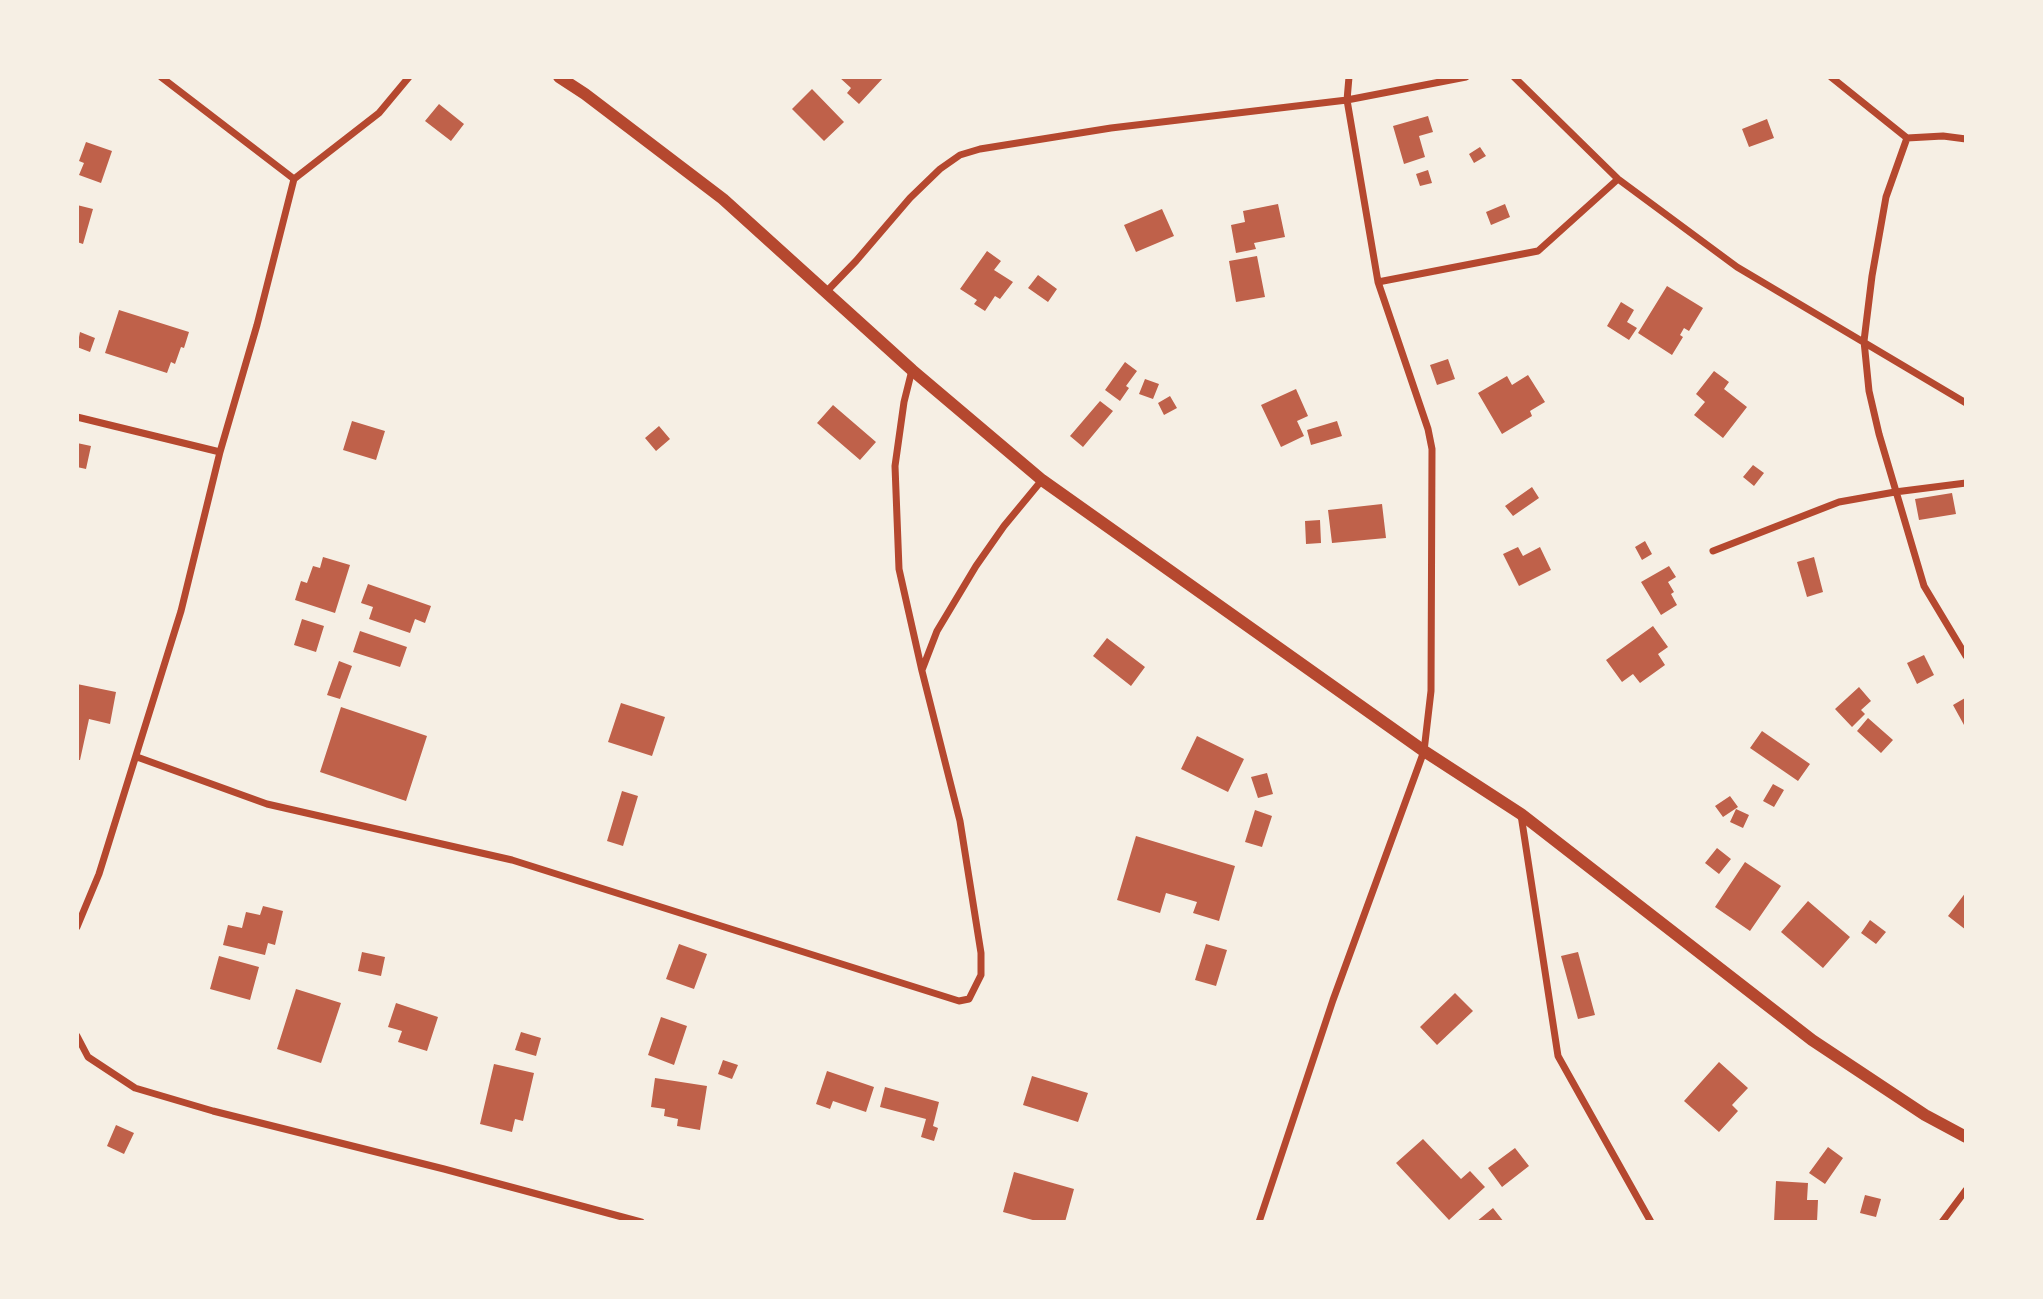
<!DOCTYPE html>
<html>
<head>
<meta charset="utf-8">
<style>
	body { margin:0 }
	#map { position:relative; width:2043px; height:1299px; overflow:hidden; background:#f6efe4; font-family:Georgia,serif }
	canvas { display:block }
	.frame { position:absolute; inset:0; border:79px solid #f6efe4; pointer-events:none }
</style>
</head>
<body>
<div id="map">
<canvas width="2043" height="1299"></canvas>
<div class="frame"></div>
</div>
<script>
const c = document.querySelector('canvas').getContext('2d');
c.lineJoin = 'round';
function fill(path, color) {
  c.fillStyle = color;
  c.fill(path, 'evenodd');
}
function toPath(rows) {
  const path = new Path2D();
  for (const r of rows) {
    path.moveTo(r[0], r[1]);
    for (let i = 2; i < r.length; i += 2) path.lineTo(r[i], r[i + 1]);
  }
  return path;
}
function strokePath(path, color, width, dash) {
  c.strokeStyle = color;
  c.lineWidth = width;
  c.lineCap = dash ? 'butt' : 'round';
  c.setLineDash(dash || []);
  c.stroke(path);
}
fill(toPath([
	[839,77,884,77,859,104,847,93,851,88],
	[812,89,844,122,824,141,792,109],
	[439,104,464,124,451,141,425,121],
	[1428,116,1433,132,1419,136,1425,157,1404,164,1393,126],
	[1767,119,1774,138,1749,147,1742,129],
	[86,142,112,151,101,183,79,175,84,163,79,161],
	[1480,147,1486,156,1474,163,1469,154],
	[1428,170,1432,183,1420,186,1416,174],
	[1278,204,1285,237,1254,243,1256,249,1236,253,1231,225,1245,222,1243,211],
	[1505,204,1510,217,1491,225,1486,212],
	[77,205,93,209,83,244,77,242],
	[1162,209,1174,236,1136,252,1124,225],
	[987,251,1001,261,994,270,1013,282,1000,299,995,296,985,311,974,304,977,300,960,289],
	[1257,256,1265,297,1236,302,1229,261],
	[1038,275,1057,289,1048,302,1028,288],
	[1667,286,1703,308,1689,331,1684,328,1680,335,1683,337,1672,355,1638,333],
	[1621,302,1634,310,1627,322,1637,328,1629,340,1607,326],
	[119,310,189,332,184,348,181,347,175,364,171,362,167,373,105,353],
	[80,332,95,338,90,352,77,347],
	[1448,359,1455,379,1437,385,1430,365],
	[1125,362,1137,371,1126,386,1129,388,1120,401,1105,390],
	[1714,371,1729,382,1724,389,1747,407,1723,438,1694,415,1705,402,1696,394],
	[1528,375,1545,402,1530,411,1532,416,1502,434,1478,393,1507,376,1512,385],
	[1145,379,1159,384,1153,399,1139,394],
	[1296,389,1308,416,1297,421,1304,436,1281,447,1261,405],
	[1170,396,1177,408,1164,415,1158,403],
	[1100,401,1113,411,1083,447,1070,436],
	[833,405,876,442,860,460,817,423],
	[352,421,385,431,376,460,343,450],
	[1337,421,1342,436,1311,445,1307,430],
	[659,426,670,439,656,451,645,438],
	[77,443,91,446,86,469,77,467],
	[1753,465,1764,473,1754,486,1743,477],
	[1532,487,1539,498,1513,516,1505,506],
	[1952,493,1956,514,1919,520,1915,499],
	[1382,504,1386,538,1332,543,1328,510],
	[1320,520,1321,543,1306,544,1305,521],
	[1645,541,1652,554,1642,560,1635,547],
	[1518,547,1523,556,1540,547,1551,570,1519,586,1503,554],
	[323,557,350,565,335,613,295,600,301,581,307,583,313,566,320,568],
	[1814,557,1823,592,1807,597,1797,562],
	[1669,566,1676,577,1668,582,1674,592,1671,594,1677,605,1661,615,1641,582],
	[368,584,431,606,425,623,415,619,410,633,369,619,373,607,361,603],
	[302,619,324,626,316,652,294,645],
	[1653,626,1668,647,1658,654,1665,665,1640,683,1633,674,1622,682,1606,660],
	[360,631,407,647,400,667,353,652],
	[1107,638,1145,667,1131,686,1093,656],
	[1924,655,1934,675,1917,684,1907,663],
	[339,661,352,666,340,699,327,695],
	[77,684,116,692,110,724,89,719,80,760,77,760],
	[1859,687,1871,701,1861,710,1865,714,1852,727,1835,709],
	[1965,698,1966,723,1964,725,1953,705],
	[621,703,665,717,652,756,608,742],
	[341,707,427,736,406,801,320,772],
	[1868,718,1893,740,1881,753,1857,731],
	[1762,731,1810,764,1798,781,1750,748],
	[1197,736,1244,759,1228,792,1181,769],
	[1267,773,1273,794,1258,798,1251,777],
	[1773,784,1784,790,1774,807,1763,801],
	[622,791,638,796,623,846,607,841],
	[1730,796,1738,807,1723,817,1715,806],
	[1736,809,1749,815,1743,828,1730,822],
	[1255,810,1272,816,1262,847,1245,842],
	[1136,836,1235,866,1219,921,1193,913,1197,902,1166,893,1160,913,1117,900],
	[1717,848,1731,859,1719,874,1705,863],
	[1745,862,1781,886,1750,931,1715,907],
	[1966,892,1966,930,1948,916],
	[1808,901,1850,937,1823,968,1781,932],
	[263,906,283,911,275,945,268,943,265,955,223,945,228,925,242,928,246,912,260,915],
	[1870,920,1886,932,1876,944,1861,933],
	[679,944,707,954,694,989,666,979],
	[1206,944,1227,950,1216,986,1195,980],
	[362,952,385,957,381,976,358,971],
	[1578,952,1595,1015,1578,1019,1561,956],
	[219,956,259,967,250,1000,210,989],
	[296,989,341,1003,321,1063,277,1049],
	[1455,993,1473,1011,1437,1045,1420,1027],
	[396,1003,438,1017,427,1051,398,1042,402,1031,388,1027],
	[661,1017,687,1026,674,1065,648,1055],
	[521,1032,541,1038,536,1056,515,1050],
	[723,1060,738,1065,732,1079,718,1074],
	[1719,1062,1748,1088,1732,1105,1738,1111,1719,1132,1684,1101],
	[494,1064,534,1073,523,1121,515,1119,512,1132,480,1124],
	[827,1071,874,1087,866,1112,833,1101,830,1109,816,1104],
	[1032,1076,1088,1093,1078,1122,1023,1105],
	[655,1078,707,1086,700,1130,677,1126,678,1119,664,1116,665,1109,651,1107],
	[885,1087,939,1102,933,1126,938,1128,934,1141,921,1137,926,1119,880,1107],
	[116,1125,134,1133,124,1154,107,1146],
	[1423,1139,1461,1179,1470,1171,1485,1187,1449,1220,1396,1163],
	[1828,1147,1843,1158,1825,1184,1809,1173],
	[1515,1148,1529,1166,1502,1187,1488,1168],
	[1014,1172,1074,1189,1065,1222,1040,1222,1003,1212],
	[1776,1181,1808,1183,1807,1200,1818,1200,1817,1222,1774,1222],
	[1865,1195,1881,1199,1876,1217,1860,1213],
	[1493,1208,1504,1222,1476,1222]
]), '#bf614a');
strokePath(toPath([
	[161,77,294,179],
	[1514,77,1618,179,1737,267,1966,403],
	[1831,77,1907,138,1943,136,1966,139],
	[1907,138,1886,197,1872,276,1864,341,1869,391,1879,434,1924,586,1966,656],
	[1378,282,1538,251,1618,179],
	[827,291,856,261,910,198,940,169,960,155,980,149,1111,128,1347,100,1466,77],
	[77,417,220,452],
	[1713,551,1839,502,1895,492,1966,483],
	[922,670,937,631,976,566,1004,526,1042,480],
	[137,757,267,804,512,860,959,1001,969,999,981,975,981,953,960,821,922,671,899,569,895,466,904,402,912,370],
	[1521,815,1558,1056,1651,1222],
	[77,927,99,874,181,611,220,452,257,325,294,179,379,113,409,77],
	[77,1036,88,1057,135,1088,213,1111,444,1169,641,1222],
	[1259,1222,1333,1000,1424,751,1431,691,1432,449,1428,429,1378,282,1347,100,1349,77],
	[1942,1222,1966,1190]
]), '#b5482f', 7);
strokePath(toPath([
	[559,77,585,94,723,199,912,370,1042,480,1424,751,1521,814,1812,1040,1925,1115,1966,1137]
]), '#b5482f', 12);
</script>
</body>
</html>
